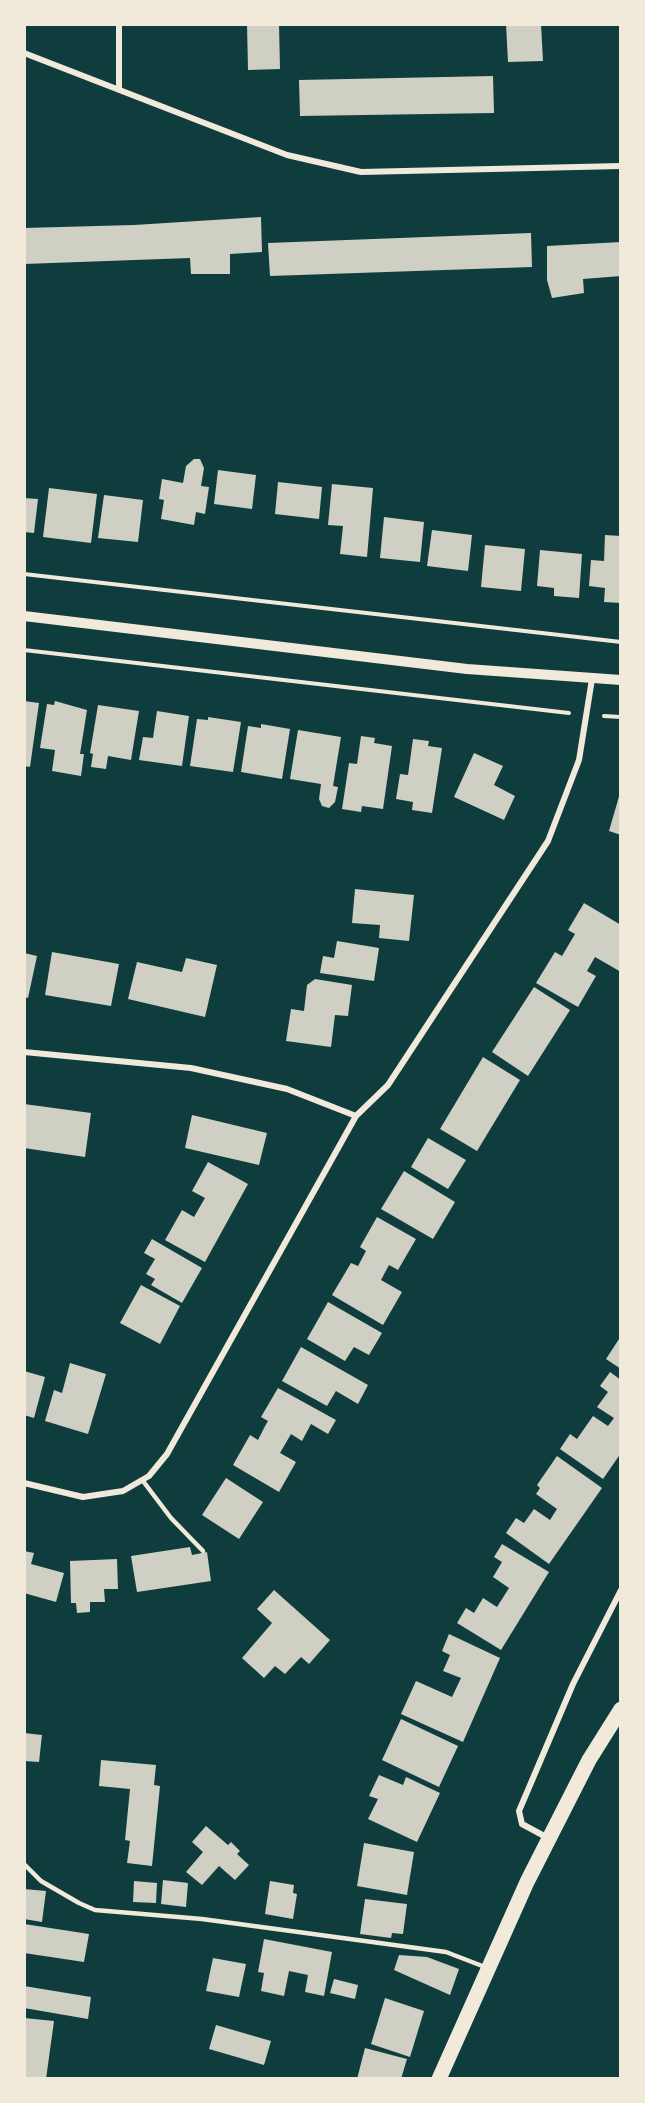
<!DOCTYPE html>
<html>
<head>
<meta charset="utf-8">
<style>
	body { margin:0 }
	#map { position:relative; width:645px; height:2103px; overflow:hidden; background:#0f3d3e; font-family:Inter,sans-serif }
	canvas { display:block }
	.frame { position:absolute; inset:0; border:26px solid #f1e9da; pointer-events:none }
</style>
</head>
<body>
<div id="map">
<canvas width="645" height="2103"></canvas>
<div class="frame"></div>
</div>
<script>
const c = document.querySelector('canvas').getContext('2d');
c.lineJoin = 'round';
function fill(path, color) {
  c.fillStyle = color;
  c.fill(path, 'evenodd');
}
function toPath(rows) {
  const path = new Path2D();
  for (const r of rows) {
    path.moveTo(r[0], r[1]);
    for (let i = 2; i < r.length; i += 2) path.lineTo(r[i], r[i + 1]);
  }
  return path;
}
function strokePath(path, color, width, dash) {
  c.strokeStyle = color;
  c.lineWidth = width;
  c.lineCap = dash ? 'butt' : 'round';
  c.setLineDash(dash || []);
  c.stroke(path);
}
fill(toPath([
	[247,24,279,24,280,69,248,70],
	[506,24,541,24,543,61,508,62],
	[493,76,494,113,300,116,299,80],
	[261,217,262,252,230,254,230,274,191,274,190,258,24,264,24,228,134,225],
	[531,233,532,267,270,276,268,243],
	[621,242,621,276,583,279,584,293,552,298,547,280,547,246],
	[194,459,200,459,204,468,201,486,209,487,205,514,196,512,194,525,161,519,164,500,159,499,162,479,183,483,186,466],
	[218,470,256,475,252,509,214,504],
	[278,482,322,487,319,519,275,514],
	[332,484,373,488,367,557,340,554,343,526,328,525],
	[49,488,97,494,91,543,43,537],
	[104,495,143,500,138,542,98,538],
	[24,498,38,499,34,533,24,532],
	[384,517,424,522,420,562,380,558],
	[432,530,472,535,468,571,427,566],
	[605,535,621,536,621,603,604,602,605,588,589,586,591,560,604,561],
	[485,545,525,549,521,591,481,587],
	[540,550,582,554,579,598,554,596,554,588,537,586],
	[24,701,39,703,30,767,24,766],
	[55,701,87,710,80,754,84,754,81,776,52,771,55,750,40,748,47,704,54,705],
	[98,705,139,711,131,760,108,756,106,769,91,767,93,754,90,753],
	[157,711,189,716,182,766,139,760,143,737,153,738],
	[208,717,241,722,233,772,190,766,197,719,208,720],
	[261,724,290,729,282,779,241,772,248,726,261,728],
	[298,730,341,737,333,786,338,787,335,802,329,808,322,806,319,799,321,784,290,779],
	[361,736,375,738,374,743,392,746,383,809,362,806,361,812,342,809,349,763,357,764],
	[413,739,429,741,428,746,442,748,432,813,412,810,413,802,396,799,400,774,408,775],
	[474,753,503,766,494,785,515,796,504,820,454,797],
	[620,793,621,793,621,835,609,831],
	[355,889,414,895,409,941,379,938,380,925,352,923],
	[584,903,621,925,621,972,595,957,587,971,596,976,578,1007,536,983,555,952,562,956,575,934,568,930],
	[337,941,379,948,374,981,320,973,323,956,334,958],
	[52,952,119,964,111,1006,45,995],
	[24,953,37,956,28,998,24,997],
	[186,958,217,965,205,1017,128,999,137,962,182,972],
	[315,979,352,985,348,1016,335,1015,331,1047,286,1041,291,1009,304,1011,307,985],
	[534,987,570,1010,528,1076,492,1052],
	[483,1057,520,1080,477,1151,440,1129],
	[24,1104,91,1113,85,1157,24,1148],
	[192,1115,267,1133,259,1165,185,1148],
	[428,1138,466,1160,448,1189,411,1167],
	[208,1162,248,1184,205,1262,165,1240,182,1210,194,1217,205,1198,192,1191],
	[404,1171,455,1202,433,1239,381,1209],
	[377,1217,416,1239,398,1270,389,1265,381,1280,402,1292,383,1325,332,1295,351,1263,358,1266,366,1251,360,1247],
	[152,1239,202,1268,182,1303,151,1285,155,1279,146,1274,155,1259,144,1253],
	[141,1285,180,1306,160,1344,120,1323],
	[328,1302,382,1333,369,1355,354,1347,345,1361,307,1339],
	[621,1336,621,1369,606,1359],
	[301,1347,368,1385,358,1404,336,1391,327,1406,282,1381],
	[70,1363,106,1374,88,1434,45,1421,54,1390,62,1393],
	[24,1371,45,1377,34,1418,24,1415],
	[610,1372,621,1380,621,1453,603,1479,560,1449,570,1434,577,1439,593,1416,608,1426,614,1418,597,1407,608,1392,600,1386],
	[278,1388,336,1420,328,1434,311,1424,302,1441,291,1434,280,1453,296,1462,279,1492,233,1465,250,1435,258,1440,264,1428,268,1421,261,1417],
	[557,1456,602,1488,549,1564,506,1533,516,1518,524,1523,534,1509,550,1520,557,1509,536,1494,540,1488,537,1485],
	[226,1478,263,1502,239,1539,202,1515],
	[502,1544,549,1572,501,1650,457,1623,466,1608,474,1613,483,1598,497,1607,509,1588,493,1577,502,1562,494,1557],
	[190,1547,192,1555,207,1552,211,1581,137,1592,131,1556],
	[24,1551,34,1553,31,1564,64,1573,56,1602,24,1593],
	[117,1559,118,1589,104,1589,105,1602,90,1602,90,1612,77,1613,76,1603,71,1603,70,1561],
	[274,1590,330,1640,309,1664,301,1657,285,1674,275,1666,264,1678,242,1658,272,1623,257,1609],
	[449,1634,500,1658,463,1742,401,1714,416,1681,452,1697,461,1678,443,1671,450,1655,442,1651],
	[401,1719,458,1746,439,1787,382,1760],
	[24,1733,42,1735,39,1762,24,1761],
	[101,1760,156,1765,154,1785,160,1786,152,1866,127,1863,130,1841,125,1840,130,1789,99,1786],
	[379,1775,403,1785,406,1777,440,1793,417,1842,368,1819,378,1799,369,1796],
	[206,1826,228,1845,231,1842,240,1851,237,1854,249,1865,235,1880,219,1866,202,1885,186,1872,203,1852,192,1842],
	[364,1843,414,1852,407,1895,357,1886],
	[163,1880,188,1883,186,1907,161,1904],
	[134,1881,157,1883,156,1903,133,1902],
	[270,1881,294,1885,293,1893,297,1894,293,1919,265,1914],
	[24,1889,46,1891,42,1922,24,1919],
	[365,1899,407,1904,403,1934,392,1933,391,1938,360,1934],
	[24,1924,89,1934,84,1962,24,1953],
	[264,1939,332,1952,324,1996,305,1992,308,1975,289,1971,284,1996,261,1991,264,1973,258,1972],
	[399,1955,427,1957,459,1969,450,1995,394,1970],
	[213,1958,246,1964,239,1997,206,1991],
	[334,1979,358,1985,355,1999,330,1993],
	[24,1986,91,1997,88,2019,24,2008],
	[385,1998,424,2011,410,2057,371,2044],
	[24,2018,54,2021,46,2079,24,2079],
	[216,2025,271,2041,264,2065,209,2049],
	[365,2048,407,2059,401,2079,357,2079]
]), '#cfcfc3');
strokePath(toPath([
	[24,574,621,642],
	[24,650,569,713],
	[604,716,621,717]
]), '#f1e9da', 4);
strokePath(toPath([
	[143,1481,171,1518,203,1551],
	[24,1864,41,1881,79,1903,95,1910,202,1919,446,1952,485,1967]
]), '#f1e9da', 4.5);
strokePath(toPath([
	[119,24,119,89],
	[24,53,287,155,361,172,621,166],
	[24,1052,191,1068,287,1089,356,1116],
	[24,1483,83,1497,123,1491,149,1476,167,1454,356,1116,388,1085,548,841,579,760,592,679],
	[548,1838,522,1824,519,1811,573,1684,621,1590]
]), '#f1e9da', 6);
strokePath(toPath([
	[24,616,467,669,621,680]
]), '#f1e9da', 10);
strokePath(toPath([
	[439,2079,527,1882,589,1760,621,1709]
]), '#f1e9da', 15);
</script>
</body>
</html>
